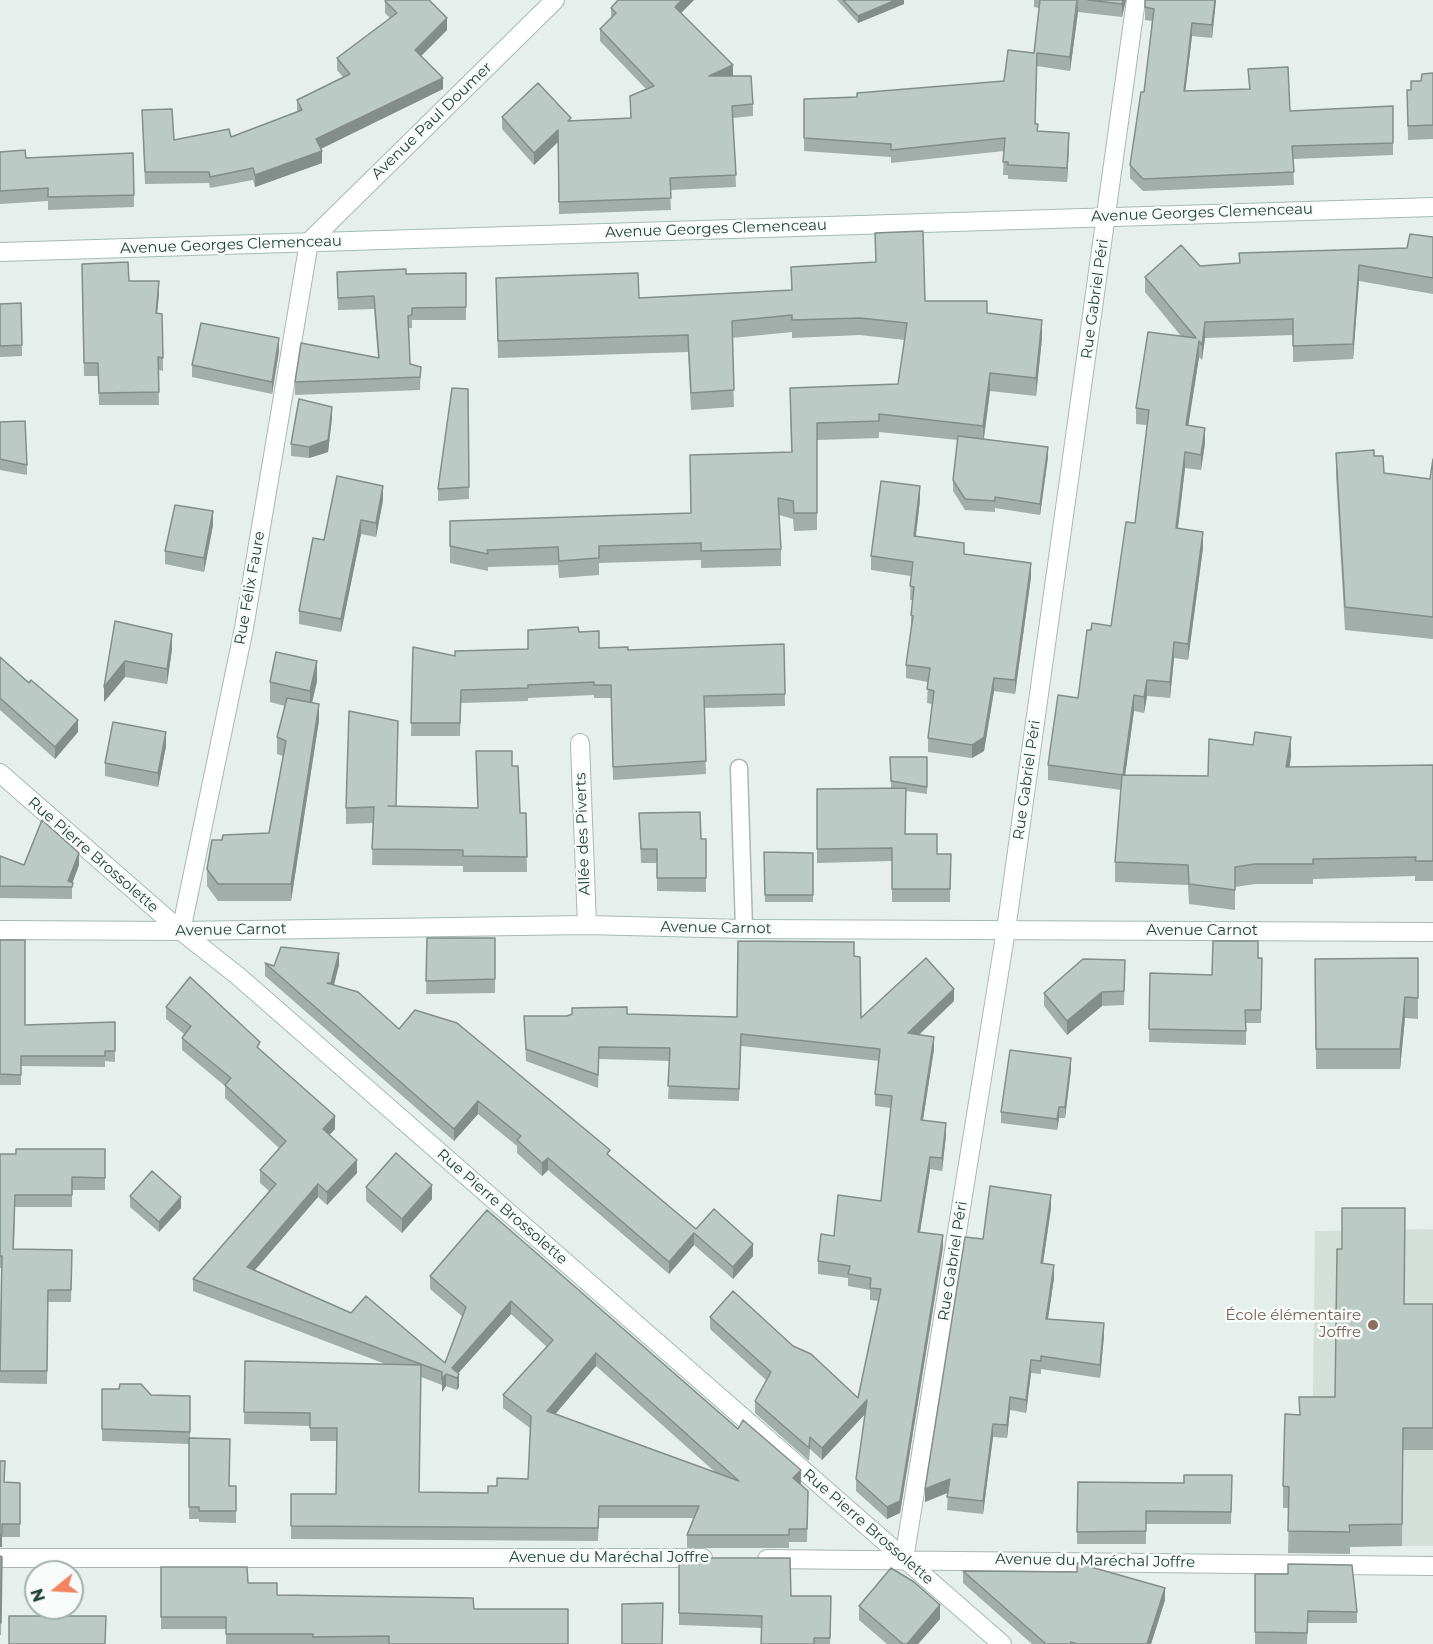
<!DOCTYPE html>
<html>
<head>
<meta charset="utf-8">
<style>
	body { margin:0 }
	#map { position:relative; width:1433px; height:1644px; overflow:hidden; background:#e6efeb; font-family:Montserrat,sans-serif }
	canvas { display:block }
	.north { position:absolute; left:24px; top:1560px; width:60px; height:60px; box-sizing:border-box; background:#f7fbf9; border:2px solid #a3b1ad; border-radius:50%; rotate:252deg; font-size:16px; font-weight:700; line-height:24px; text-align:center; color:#24423a }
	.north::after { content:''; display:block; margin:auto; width:21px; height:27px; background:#f4845f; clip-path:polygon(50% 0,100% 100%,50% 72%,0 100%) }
</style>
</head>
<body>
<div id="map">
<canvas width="1433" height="1644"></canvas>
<div class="north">N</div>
</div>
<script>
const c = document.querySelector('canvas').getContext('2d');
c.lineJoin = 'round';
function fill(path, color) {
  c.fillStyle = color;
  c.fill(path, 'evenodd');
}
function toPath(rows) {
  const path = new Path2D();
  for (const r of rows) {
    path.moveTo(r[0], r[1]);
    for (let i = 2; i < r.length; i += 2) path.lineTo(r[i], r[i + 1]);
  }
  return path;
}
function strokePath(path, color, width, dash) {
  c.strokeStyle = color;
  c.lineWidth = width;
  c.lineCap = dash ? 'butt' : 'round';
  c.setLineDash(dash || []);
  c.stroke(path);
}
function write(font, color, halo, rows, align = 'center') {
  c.font = font + ' Montserrat,sans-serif';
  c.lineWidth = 5;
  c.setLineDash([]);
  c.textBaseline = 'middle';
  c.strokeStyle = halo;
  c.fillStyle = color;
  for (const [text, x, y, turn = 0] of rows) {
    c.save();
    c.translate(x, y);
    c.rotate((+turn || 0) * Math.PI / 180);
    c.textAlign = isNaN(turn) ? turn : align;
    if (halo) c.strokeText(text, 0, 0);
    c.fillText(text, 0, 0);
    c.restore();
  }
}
fill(toPath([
	[1433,1229,1433,1546,1311,1546,1315,1231]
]), '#d4dfda');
const lane = toPath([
	[739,768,744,929]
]);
const street = toPath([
	[580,743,587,925],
	[181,931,244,628,309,242,555,0],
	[0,1558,703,1558],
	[767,1559,1433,1566],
	[904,1559,1006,930,1136,0]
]);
const secondary = toPath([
	[0,252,1433,207],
	[0,773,181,931,238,976,1002,1644],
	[0,930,181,931,587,925,744,929,1433,932]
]);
strokePath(lane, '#a8b8b2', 19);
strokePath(street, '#a8b8b2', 20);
strokePath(secondary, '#a4bbb3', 20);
strokePath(lane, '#fff', 16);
strokePath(street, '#fff', 18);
strokePath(secondary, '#fff', 18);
fill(toPath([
	[618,0,694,0,681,13,733,76,753,104,753,116,733,118,736,187,670,190,671,210,559,214,558,142,534,165,502,129,502,117,571,121,631,119,646,89,600,41,600,29,611,18,611,8],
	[837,0,904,0,904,4,858,23],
	[1034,0,1126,0,1122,17,1078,12,1070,71,1037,66,1035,124,1038,131,1069,146,1067,182,1008,179,1008,175,1003,175,1004,151,891,163,891,157,804,151,804,99,857,97,1004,81,1034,53,1039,8,1034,7],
	[1145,0,1216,0,1212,38,1192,36,1185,91,1249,89,1248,69,1290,111,1393,106,1393,155,1293,159,1294,185,1143,191,1130,178,1130,165,1144,92,1152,21,1145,20],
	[385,1,447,30,421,56,443,89,321,149,322,163,255,187,253,180,210,188,209,183,145,184,142,110,174,140,231,137,297,112,297,100,343,77,337,70,337,58,390,18,385,13],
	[1433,73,1433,139,1408,140,1407,104,1421,81],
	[0,152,26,158,134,195,134,207,48,210,48,201,0,204],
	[875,233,925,301,987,313,1042,338,1036,396,990,391,984,439,1048,457,1040,515,995,508,995,512,965,510,953,491,953,480,958,440,879,432,879,438,817,440,817,530,794,531,793,519,779,515,781,549,781,566,701,568,701,560,599,563,599,575,559,578,558,565,488,567,488,571,450,563,450,521,690,513,791,452,790,388,898,384,905,340,860,335,792,338,792,332,732,338,734,407,691,410,688,352,498,358,496,278,639,298,791,290,876,262],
	[1433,237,1433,294,1359,281,1353,359,1293,362,1293,335,1205,338,1202,360,1199,357,1188,425,1205,443,1201,470,1185,468,1178,528,1203,548,1188,660,1174,658,1170,698,1147,696,1144,713,1134,711,1125,775,1208,776,1291,757,1289,767,1433,765,1433,881,1415,881,1415,876,1313,879,1313,884,1255,884,1235,887,1235,910,1189,904,1188,885,1115,882,1115,862,1121,790,1048,780,1048,765,1078,698,1091,630,1111,626,1135,523,1147,425,1136,424,1136,408,1181,336,1145,292,1145,277,1200,266,1239,263,1239,253,1407,248],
	[82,264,159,294,157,313,162,314,163,371,158,370,159,405,99,405,98,376,84,376],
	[337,272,406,274,466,273,466,320,412,320,412,328,409,328,410,364,421,367,420,390,295,395,295,382,378,358,374,309,338,310],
	[0,304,22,345,22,356,0,357],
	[279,351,272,394,192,377,192,365],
	[468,389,469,499,438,501,438,489],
	[332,418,328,452,309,458,291,456,291,444],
	[0,422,27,465,27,475,0,470],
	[1336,453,1374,456,1384,473,1430,479,1433,459,1433,639,1345,630,1336,475],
	[383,500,376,537,361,534,341,632,299,624,299,611,324,540],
	[920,500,916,536,964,554,1031,577,1015,694,994,691,984,751,972,758,928,752,928,738,932,704,927,703,928,682,906,678,906,665,911,629,911,615,913,600,910,600,911,576,871,570,871,556],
	[213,525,204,572,165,564,165,551],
	[115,621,172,649,167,684,125,677,104,702],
	[579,632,599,648,628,650,784,644,785,706,704,708,706,774,613,780,611,698,594,698,594,695,528,698,528,701,461,703,460,736,411,736,413,647,455,656,528,649],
	[0,657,78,732,55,759,0,710],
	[317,681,312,703,319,720,291,901,218,901,207,886,207,869,222,840,269,833,283,756,277,754,277,737,285,706,270,702,270,682],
	[166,746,158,787,105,776,105,763],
	[890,757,927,757,927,794,906,791,905,834,937,854,951,854,950,902,892,902,892,861,817,863,817,789,891,788],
	[512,766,520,813,526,813,527,872,463,872,463,866,372,865,373,823,346,824,346,808,396,806,477,808],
	[639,813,701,839,706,839,706,892,657,891,657,863,641,863],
	[764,852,813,853,813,902,765,902],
	[0,856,24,865,79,865,72,883,72,899,0,898],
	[427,938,495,938,495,993,426,994],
	[0,940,25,1025,115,1022,115,1062,105,1061,105,1067,21,1066,21,1085,0,1085],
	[854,956,861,1018,954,1001,919,1035,934,1049,923,1120,946,1135,942,1171,930,1169,920,1232,943,1247,900,1513,887,1519,856,1491,856,1479,865,1414,822,1460,810,1449,809,1461,755,1413,755,1401,766,1380,710,1329,710,1317,793,1346,858,1398,879,1301,870,1300,870,1290,848,1286,848,1278,818,1274,818,1261,834,1236,881,1201,891,1108,875,1106,875,1094,879,1061,741,1046,739,1101,668,1099,670,1061,599,1059,598,1088,526,1061,524,1016,567,1016,627,1014,737,1017],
	[1258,958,1262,958,1261,1023,1246,1023,1246,1045,1149,1042,1150,973,1212,975],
	[1418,958,1418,1019,1405,1018,1400,1069,1316,1069,1315,959],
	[1125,960,1124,1005,1102,1006,1067,1035,1044,1006,1044,993],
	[265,963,274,966,339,965,334,985,399,1029,610,1156,696,1229,753,1256,733,1279,694,1245,669,1274,548,1170,542,1176,517,1153,517,1146,478,1114,454,1141,265,976],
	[166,1007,260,1049,335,1129,329,1135,357,1173,327,1205,318,1197,255,1270,445,1363,463,1317,430,1289,430,1276,487,1210,801,1483,800,1484,808,1491,807,1542,789,1542,789,1548,687,1548,687,1535,693,1518,599,1518,598,1541,291,1539,291,1494,336,1494,336,1441,310,1441,310,1426,244,1424,245,1361,388,1365,193,1291,193,1279,269,1191,260,1183,260,1170,279,1148,225,1098,225,1086,182,1050,182,1038,184,1034,166,1019],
	[511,1314,547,1347,503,1395,503,1408,530,1428,528,1479,497,1486,488,1493,419,1492,421,1377,442,1385,442,1392,446,1386,457,1390,459,1387,458,1373],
	[596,1366,715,1472,555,1414],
	[1071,1069,1065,1118,1059,1118,1057,1130,1001,1123,1001,1112],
	[105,1149,105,1190,72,1190,72,1207,15,1207,14,1249,72,1250,71,1302,48,1302,47,1384,0,1383,1,1268,0,1268,0,1154,16,1154],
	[366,1187,432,1199,402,1233,366,1201],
	[130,1196,181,1208,159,1232,130,1207],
	[1051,1208,1043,1264,1054,1278,1048,1319,1104,1336,1100,1378,1041,1369,1041,1374,1031,1373,1026,1413,1010,1410,1007,1438,993,1437,983,1514,947,1510,948,1492,925,1502,983,1239],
	[1404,1304,1433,1304,1433,1450,1403,1450,1402,1546,1350,1547,1350,1554,1288,1553,1289,1508,1283,1508,1283,1486,1299,1415,1335,1397],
	[102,1389,151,1395,190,1396,190,1438,229,1486,236,1486,236,1523,199,1522,199,1519,189,1519,189,1444,102,1441],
	[1232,1475,1231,1524,1146,1524,1146,1544,1077,1544,1078,1482,1184,1483],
	[5,1482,20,1483,20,1537,2,1537,2,1547,0,1547],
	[0,1556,2,1557,1,1635,0,1635],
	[679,1558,791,1596,831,1596,830,1644,761,1644,761,1628,679,1625],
	[161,1567,248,1583,277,1595,474,1609,568,1644,226,1644,226,1629,161,1629],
	[963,1571,1165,1600,1151,1644,1032,1644,963,1583],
	[1255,1574,1357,1612,1357,1623,1308,1623,1307,1644,1255,1644],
	[859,1606,940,1619,918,1644,887,1644,859,1620]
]), '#a1aea9');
fill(toPath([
	[682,0,694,0,675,19,675,7],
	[896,0,904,0,904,4,858,23,858,16],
	[1078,0,1078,12,1070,71,1070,57],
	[1123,0,1126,0,1122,17,1122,4],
	[1215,0,1216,0,1212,38,1212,25],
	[447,18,447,30,415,62,415,50],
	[1192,23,1192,36,1184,103,1184,91],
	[733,65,733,77,709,76],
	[443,78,443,89,316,151,316,139],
	[558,130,558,142,534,165,534,153],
	[1069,133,1069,146,1067,182,1067,168],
	[322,151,322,163,255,187,255,175],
	[1359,265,1359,281,1353,359,1353,344],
	[159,281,159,294,156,326,156,313],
	[1042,320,1042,338,1036,396,1036,378],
	[1205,322,1205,338,1202,360,1202,345],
	[279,338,279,351,272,394,272,382],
	[1199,341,1199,357,1186,441,1186,425],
	[990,373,990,391,983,443,983,426],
	[332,407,332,418,328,452,309,458,309,447],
	[1205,428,1205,443,1201,470,1201,455],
	[1048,447,1048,457,1040,515,1040,504],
	[1185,452,1185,468,1176,544,1176,528],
	[383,486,383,500,376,537,376,523],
	[920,486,920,500,914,549,914,536],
	[213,511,213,525,204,572,204,558],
	[361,520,361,534,341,632,341,619],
	[1203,532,1203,548,1188,660,1188,644],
	[1031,563,1031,577,1015,694,1015,680],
	[172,634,172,649,167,684,167,669],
	[1174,642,1174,658,1170,698,1170,682],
	[125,661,125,677,104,702,104,687],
	[317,661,317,681,310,711,310,691],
	[994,678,994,691,984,751,972,758,972,745],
	[1147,680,1147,696,1144,713,1144,697],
	[1134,695,1134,711,1123,791,1123,775],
	[319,704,319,720,291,901,291,884],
	[78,720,78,732,55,759,55,747],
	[166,732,166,746,158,787,158,773],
	[1291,737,1291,757,1286,787,1286,767],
	[79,853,79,865,71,887,68,881],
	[339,953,339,965,331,995,331,983],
	[954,989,954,1001,908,1045,908,1033],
	[1102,992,1102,1006,1067,1035,1067,1021],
	[1405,997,1405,1018,1400,1069,1400,1049],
	[934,1037,934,1049,921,1132,921,1120],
	[1071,1058,1071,1069,1065,1118,1065,1107],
	[478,1101,478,1114,454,1141,454,1129],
	[1059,1107,1059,1118,1057,1130,1057,1119],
	[335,1116,335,1129,323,1142,323,1129],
	[946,1123,946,1135,942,1171,942,1158],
	[930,1157,930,1169,918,1244,918,1232],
	[548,1158,548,1170,542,1176,542,1163],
	[357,1160,357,1173,327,1205,327,1192],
	[318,1184,318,1197,247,1279,247,1267],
	[432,1185,432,1199,402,1233,402,1219],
	[1051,1195,1051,1208,1041,1276,1041,1263],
	[181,1197,181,1208,159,1232,159,1222],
	[694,1233,694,1245,669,1274,669,1262],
	[943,1235,943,1247,900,1513,887,1519,887,1507],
	[753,1244,753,1256,733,1279,733,1267],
	[1054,1265,1054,1278,1046,1332,1046,1319],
	[511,1301,511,1314,455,1377,452,1368],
	[1104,1323,1104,1336,1100,1378,1100,1365],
	[596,1353,596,1366,547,1424,547,1411],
	[1031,1360,1031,1373,1026,1413,1026,1400],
	[446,1374,446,1386,442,1392,442,1379],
	[459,1374,459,1387,457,1390,457,1378],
	[1010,1397,1010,1410,1007,1438,1007,1425],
	[867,1400,867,1412,822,1460,822,1448],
	[993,1424,993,1437,983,1514,983,1501],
	[801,1470,801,1483,793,1491,793,1478],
	[950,1479,950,1492,925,1502,925,1489],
	[2,1534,2,1547,0,1547,0,1535],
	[1165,1588,1165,1600,1151,1644,1147,1644],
	[940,1605,940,1619,918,1644,907,1644]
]), '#838d89');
const building = toPath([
	[386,0,429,0,447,18,415,50,443,78,316,139,322,151,255,175,253,168,210,177,209,172,145,172,142,110,172,109,174,140,229,129,231,137,302,110,297,100,350,74,337,58,397,13,385,1,386,0],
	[618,0,682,0,675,7,733,65,709,76,751,76,753,104,732,106,736,175,670,178,671,198,559,202,558,130,534,153,502,117,538,83,571,118,568,121,631,118,630,96,654,86,600,29,616,13,611,8,618,0],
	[843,0,896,0,858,16,843,0],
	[1040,0,1077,0,1070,57,1037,53,1035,124,1038,124,1037,131,1069,133,1067,168,1008,165,1008,162,1003,162,1005,138,891,150,891,144,804,138,804,99,857,97,857,93,1004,81,1008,50,1034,53,1040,0],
	[1088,0,1123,0,1122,4,1088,0],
	[1145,0,1215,0,1212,25,1192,23,1184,91,1250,89,1248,69,1288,67,1290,111,1393,106,1393,143,1292,146,1294,172,1143,179,1130,165,1141,92,1144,92,1154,9,1145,7,1145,0],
	[1433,73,1433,125,1408,126,1407,90,1411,90,1411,81,1421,81,1422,74,1433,73],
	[25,150,26,158,133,153,134,195,48,197,48,188,0,191,0,152,25,150],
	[923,231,925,301,987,301,987,313,1042,320,1036,378,990,373,983,426,879,414,879,421,817,423,817,513,794,513,793,501,778,498,781,549,701,551,701,543,599,546,599,558,559,561,558,547,487,550,488,554,450,546,450,521,691,513,690,455,792,452,790,388,898,384,907,323,860,318,792,320,792,315,732,321,734,390,691,393,688,335,498,341,496,278,638,273,639,298,792,290,791,267,876,262,875,233,923,231],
	[1410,234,1433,237,1433,278,1359,265,1353,344,1293,346,1293,319,1205,322,1202,345,1199,341,1186,425,1205,428,1201,455,1185,452,1176,528,1203,532,1188,644,1174,642,1170,682,1147,680,1144,697,1134,695,1123,775,1048,765,1058,695,1078,698,1087,630,1091,630,1092,623,1111,626,1126,522,1135,523,1149,410,1136,408,1148,332,1196,338,1145,277,1181,245,1200,266,1240,263,1239,253,1407,248,1410,234],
	[128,262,129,281,159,281,156,313,162,314,163,358,158,357,159,392,99,393,98,363,84,363,82,264,128,262],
	[406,269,406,274,466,273,466,307,412,308,412,315,408,316,410,364,421,367,420,377,295,382,301,343,379,358,374,296,338,298,337,272,406,269],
	[21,303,22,345,0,346,0,304,21,303],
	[201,323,279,338,272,382,192,365,201,323],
	[452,388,468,389,469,487,438,489,452,388],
	[299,399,332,407,328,440,309,447,291,444,299,399],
	[25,421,27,465,0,459,0,422,25,421],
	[958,436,1048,447,1040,504,995,497,995,501,965,499,953,480,958,436],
	[1374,450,1374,456,1383,456,1384,473,1430,479,1433,459,1433,617,1345,607,1336,453,1374,450],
	[337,476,383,486,376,523,361,520,341,619,299,611,313,538,324,540,337,476],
	[881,481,920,486,914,536,964,543,964,554,1031,563,1015,680,994,678,984,737,972,745,928,738,934,691,927,689,930,668,906,665,913,616,911,615,914,587,910,586,913,562,871,556,881,481],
	[175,505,213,511,204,558,165,551,175,505],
	[115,621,172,634,167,669,125,661,104,687,115,621],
	[578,627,579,632,599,631,599,648,628,647,628,650,784,644,785,694,704,696,706,761,613,767,611,685,594,685,594,682,528,685,528,688,461,690,460,723,411,723,413,647,455,656,455,651,528,649,528,630,578,627],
	[276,652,317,661,310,691,270,682,276,652],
	[0,657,29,683,31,680,78,720,55,747,0,698,0,657],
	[287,698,319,704,291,884,218,884,207,869,212,840,222,840,223,835,269,833,286,741,277,737,287,698],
	[349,711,398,721,396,806,388,806,478,808,476,751,512,751,512,766,518,766,520,813,526,813,527,857,463,856,463,850,372,849,374,807,346,808,349,711],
	[113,722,166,732,158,773,105,763,113,722],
	[1255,732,1291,737,1286,767,1433,765,1433,861,1415,861,1416,857,1313,859,1313,864,1255,864,1235,867,1235,890,1189,884,1188,865,1115,862,1122,775,1208,776,1209,739,1253,745,1255,732],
	[890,757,927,757,927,787,891,781,890,757],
	[906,788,905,834,937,834,937,854,951,854,950,889,892,889,892,848,817,849,817,789,906,788],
	[700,812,701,839,706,839,706,878,657,878,657,849,641,849,639,813,700,812],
	[42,820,79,853,68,881,73,883,72,887,0,886,0,856,24,865,42,820],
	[764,852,813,853,813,895,765,895,764,852],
	[427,938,495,938,495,979,426,981,427,938],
	[0,940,25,940,25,1025,115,1022,115,1051,105,1051,105,1056,21,1056,21,1075,0,1074,0,940],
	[738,941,854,942,854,956,860,957,861,1018,926,958,954,989,908,1033,934,1037,921,1120,946,1123,942,1158,930,1157,918,1232,943,1235,900,1501,887,1507,856,1479,867,1400,822,1448,810,1437,809,1448,755,1401,771,1372,710,1317,733,1291,793,1346,811,1354,858,1398,881,1289,870,1288,871,1278,848,1274,850,1266,818,1261,821,1234,834,1236,838,1195,881,1201,892,1096,875,1094,880,1049,741,1034,739,1089,668,1086,670,1048,599,1047,598,1075,526,1049,524,1016,567,1016,572,1014,572,1008,627,1007,627,1014,737,1017,738,941],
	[1213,941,1258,941,1258,958,1262,958,1261,1010,1245,1010,1246,1031,1149,1029,1150,973,1212,975,1213,941],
	[281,947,339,953,331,983,327,983,358,992,399,1029,415,1010,457,1023,610,1150,607,1154,696,1229,714,1209,753,1244,733,1267,694,1233,669,1262,548,1158,542,1163,517,1140,521,1136,478,1101,454,1129,265,963,274,966,281,947],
	[1418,958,1418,998,1405,997,1400,1049,1316,1049,1315,959,1418,958],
	[1083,959,1125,960,1124,991,1102,992,1067,1021,1044,993,1083,959],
	[190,977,260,1042,257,1047,335,1116,323,1129,357,1160,327,1192,318,1184,247,1267,351,1313,366,1296,445,1363,466,1307,430,1276,487,1210,738,1429,743,1420,801,1470,793,1478,808,1491,807,1529,789,1529,789,1535,687,1535,699,1506,599,1506,598,1528,291,1526,291,1494,336,1494,337,1428,310,1428,310,1413,244,1412,245,1361,421,1365,419,1492,488,1493,488,1486,497,1486,497,1478,528,1479,531,1416,503,1395,553,1340,511,1301,452,1368,459,1374,457,1378,446,1374,442,1379,442,1372,193,1279,276,1184,260,1170,286,1141,225,1085,231,1078,182,1038,191,1026,166,1007,190,977],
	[596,1353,739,1481,547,1411,596,1353],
	[1010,1050,1071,1058,1065,1107,1059,1107,1057,1119,1001,1112,1010,1050],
	[16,1149,105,1149,105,1178,72,1177,72,1195,15,1195,13,1249,72,1250,71,1290,48,1290,47,1371,0,1371,2,1256,0,1256,0,1154,16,1154,16,1149],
	[396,1153,432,1185,402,1219,366,1187,396,1153],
	[152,1171,181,1197,159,1222,130,1196,152,1171],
	[990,1186,1051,1195,1041,1263,1054,1265,1046,1319,1104,1323,1100,1365,1041,1356,1041,1361,1031,1360,1026,1400,1010,1397,1007,1425,993,1424,983,1501,947,1497,950,1479,925,1489,965,1237,983,1239,990,1186],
	[1342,1208,1405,1208,1404,1304,1433,1304,1433,1428,1403,1428,1402,1524,1349,1525,1350,1532,1288,1531,1289,1487,1283,1486,1285,1414,1300,1415,1299,1397,1335,1397,1337,1249,1342,1249,1342,1208],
	[120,1384,141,1384,151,1395,190,1396,190,1432,102,1429,102,1389,119,1389,120,1384],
	[189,1438,230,1439,229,1486,236,1486,236,1511,199,1511,199,1507,189,1507,189,1438],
	[0,1461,5,1461,4,1482,20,1483,20,1524,2,1524,2,1534,0,1535,0,1461],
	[1184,1475,1232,1475,1231,1512,1146,1511,1146,1531,1077,1532,1078,1482,1184,1483,1184,1475],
	[0,1556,2,1557,1,1623,0,1623,0,1556],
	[679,1558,790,1558,791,1596,831,1596,830,1638,814,1638,814,1644,761,1644,762,1616,679,1613,679,1558],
	[1077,1563,1165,1588,1147,1644,1077,1644,1071,1642,1070,1644,1046,1644,963,1571,1077,1572,1077,1563],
	[1288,1564,1352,1565,1357,1612,1308,1611,1307,1633,1255,1632,1255,1574,1288,1574,1288,1564],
	[161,1567,247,1567,248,1583,277,1583,277,1595,473,1598,474,1609,568,1609,568,1644,389,1644,389,1636,313,1637,313,1634,226,1634,226,1617,161,1617,161,1567],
	[891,1568,914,1582,940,1605,907,1644,903,1644,859,1606,891,1568],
	[663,1603,662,1644,622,1644,622,1604,663,1603],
	[9,1616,106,1616,105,1644,9,1644,9,1616]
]);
fill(building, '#bbcac4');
strokePath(building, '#838d89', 1.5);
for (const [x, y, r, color] of [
	[1373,1325,6,"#8d6e63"]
]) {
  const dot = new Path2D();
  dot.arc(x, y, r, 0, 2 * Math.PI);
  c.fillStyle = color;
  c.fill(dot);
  strokePath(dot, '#f7fbf9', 2);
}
write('15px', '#24423a', '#f7fbf9', [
	["Avenue Paul Doumer",432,121,-44],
	["Avenue Georges Clemenceau",1202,213,-2],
	["Avenue Georges Clemenceau",716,229,-2],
	["Avenue Georges Clemenceau",231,245,-2],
	["Rue Gabriel Péri",1095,299,-82],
	["Rue Félix Faure",250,588,-80],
	["Rue Gabriel Péri",1027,780,-82],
	["Allée des Piverts",583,834,-92],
	["Rue Pierre Brossolette",93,855,41],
	["Avenue Carnot",716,928,1],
	["Avenue Carnot",231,930,-1],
	["Avenue Carnot",1202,931],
	["Rue Pierre Brossolette",502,1207,41],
	["Rue Gabriel Péri",953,1261,-81],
	["Rue Pierre Brossolette",868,1527,41],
	["Avenue du Maréchal Joffre",609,1558],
	["Avenue du Maréchal Joffre",1095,1561,1]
]);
write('15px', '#785e54', '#f7fbf9', [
	["École élémentaire",1361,1316],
	["Joffre",1361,1333]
], 'right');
</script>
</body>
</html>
